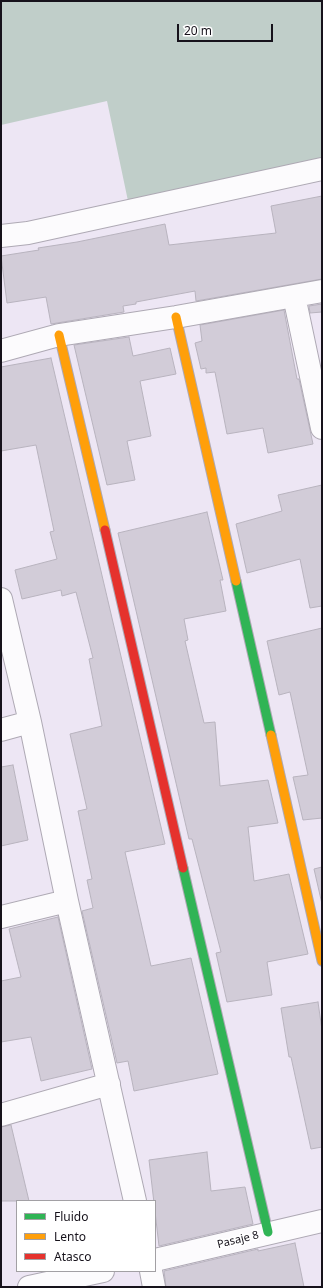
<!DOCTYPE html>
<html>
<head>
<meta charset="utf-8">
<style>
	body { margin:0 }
	#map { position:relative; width:323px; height:1288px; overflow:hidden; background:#ede6f4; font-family:"Noto Sans",sans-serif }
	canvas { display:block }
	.frame { position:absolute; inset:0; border:2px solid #16121b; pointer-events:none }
	.legend { position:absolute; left:16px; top:1200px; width:140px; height:72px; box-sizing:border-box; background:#fff; border:1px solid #a2a0a4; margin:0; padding:5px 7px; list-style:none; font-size:12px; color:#16121b }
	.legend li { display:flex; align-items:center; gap:8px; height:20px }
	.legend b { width:20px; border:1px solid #a2a0a4 }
	.scale { position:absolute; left:177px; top:24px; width:96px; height:18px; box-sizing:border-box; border:2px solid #16121b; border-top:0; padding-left:5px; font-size:12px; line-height:14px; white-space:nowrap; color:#16121b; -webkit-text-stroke:3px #fff; paint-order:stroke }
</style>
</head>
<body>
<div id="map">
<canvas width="323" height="1288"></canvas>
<div class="frame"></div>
<ul class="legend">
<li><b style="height:5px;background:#30b455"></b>Fluido</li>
<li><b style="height:5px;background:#ff9f0a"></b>Lento</li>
<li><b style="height:5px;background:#e5322d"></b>Atasco</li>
</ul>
<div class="scale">20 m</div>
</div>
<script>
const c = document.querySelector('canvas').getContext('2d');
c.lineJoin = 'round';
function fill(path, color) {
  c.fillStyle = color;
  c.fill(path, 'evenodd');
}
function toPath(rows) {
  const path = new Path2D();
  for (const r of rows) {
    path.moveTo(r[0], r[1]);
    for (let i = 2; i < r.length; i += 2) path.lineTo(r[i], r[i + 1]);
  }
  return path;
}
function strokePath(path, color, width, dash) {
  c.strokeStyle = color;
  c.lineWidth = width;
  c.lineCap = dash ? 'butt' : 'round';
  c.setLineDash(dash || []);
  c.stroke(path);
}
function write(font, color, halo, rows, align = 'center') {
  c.font = font + ' "Noto Sans",sans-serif';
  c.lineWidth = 3.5;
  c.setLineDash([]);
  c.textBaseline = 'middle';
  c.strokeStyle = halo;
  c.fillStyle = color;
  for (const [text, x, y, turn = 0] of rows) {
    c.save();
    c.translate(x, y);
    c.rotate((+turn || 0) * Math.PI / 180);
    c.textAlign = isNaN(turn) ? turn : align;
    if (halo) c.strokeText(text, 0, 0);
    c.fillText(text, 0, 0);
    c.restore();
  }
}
fill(toPath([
	[1,1,322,1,322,169,128,201,107,101,1,125]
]), '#c0cec9');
const building = toPath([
	[322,196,322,279,196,301,195,291,136,302,136,304,123,306,124,312,51,324,46,297,7,303,1,256,39,250,38,248,77,242,165,224,169,245,276,233,271,206,322,196],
	[322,304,322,312,310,313,309,306,322,304],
	[284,310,297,379,299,379,313,444,268,453,263,428,227,434,215,372,206,373,206,368,201,369,195,343,202,341,200,325,284,310],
	[129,337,133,356,170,348,176,374,140,381,151,436,127,441,135,480,107,485,74,345,129,337],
	[51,358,165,844,125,852,151,966,191,958,218,1074,134,1091,128,1061,117,1063,82,911,93,908,87,880,92,879,78,811,87,809,70,734,102,726,89,659,93,658,76,592,62,596,61,590,22,599,15,570,57,559,50,532,54,531,36,445,1,451,1,367,51,358],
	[322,485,322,606,310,608,300,559,247,573,236,524,282,511,278,495,322,485],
	[207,512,223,580,220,580,226,611,184,619,188,640,185,641,204,723,215,722,220,786,268,780,278,823,248,827,254,881,289,874,308,954,267,962,272,995,227,1002,216,953,221,952,192,839,189,839,118,533,207,512],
	[322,628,322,818,303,820,293,777,308,775,290,692,279,695,267,641,322,628],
	[13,765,28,840,1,846,1,767,13,765],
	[322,867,322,904,314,869,322,867],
	[58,917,92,1069,41,1081,31,1037,1,1042,1,981,21,977,9,929,58,917],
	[318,1002,322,1030,322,1147,311,1149,291,1057,289,1057,281,1008,318,1002],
	[11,1125,29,1201,1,1201,1,1127,11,1125],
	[207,1152,211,1191,245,1187,253,1224,159,1246,149,1160,207,1152],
	[295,1243,304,1287,166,1287,164,1271,258,1249,258,1251,295,1243]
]);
fill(building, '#d2ccd8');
strokePath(building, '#b8b3be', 1);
const street = toPath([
	[1,236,28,233,322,169],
	[294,296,322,428],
	[1,351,59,335,176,317,322,291],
	[1,599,30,722,67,901,135,1201],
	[1,730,30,722],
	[1,917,67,901],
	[1,1115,109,1084],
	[155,1260,322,1221],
	[151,1271,154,1287],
	[29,1287,103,1271]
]);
const fast = toPath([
	[236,581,271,735],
	[183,868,268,1232]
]);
const slow = toPath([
	[176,317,236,581],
	[59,335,105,530],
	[271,735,322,961]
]);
const jam = toPath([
	[105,530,183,868]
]);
strokePath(street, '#aea9b4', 24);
strokePath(fast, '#aea9b4', 11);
strokePath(slow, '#aea9b4', 11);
strokePath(jam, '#aea9b4', 11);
strokePath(street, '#fcfbfd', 22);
strokePath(fast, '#30b455', 9);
strokePath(slow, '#ff9f0a', 9);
strokePath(jam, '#e5322d', 9);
write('11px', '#16121b', '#fff', [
	["Pasaje 8",238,1240,-14]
]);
</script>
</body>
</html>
